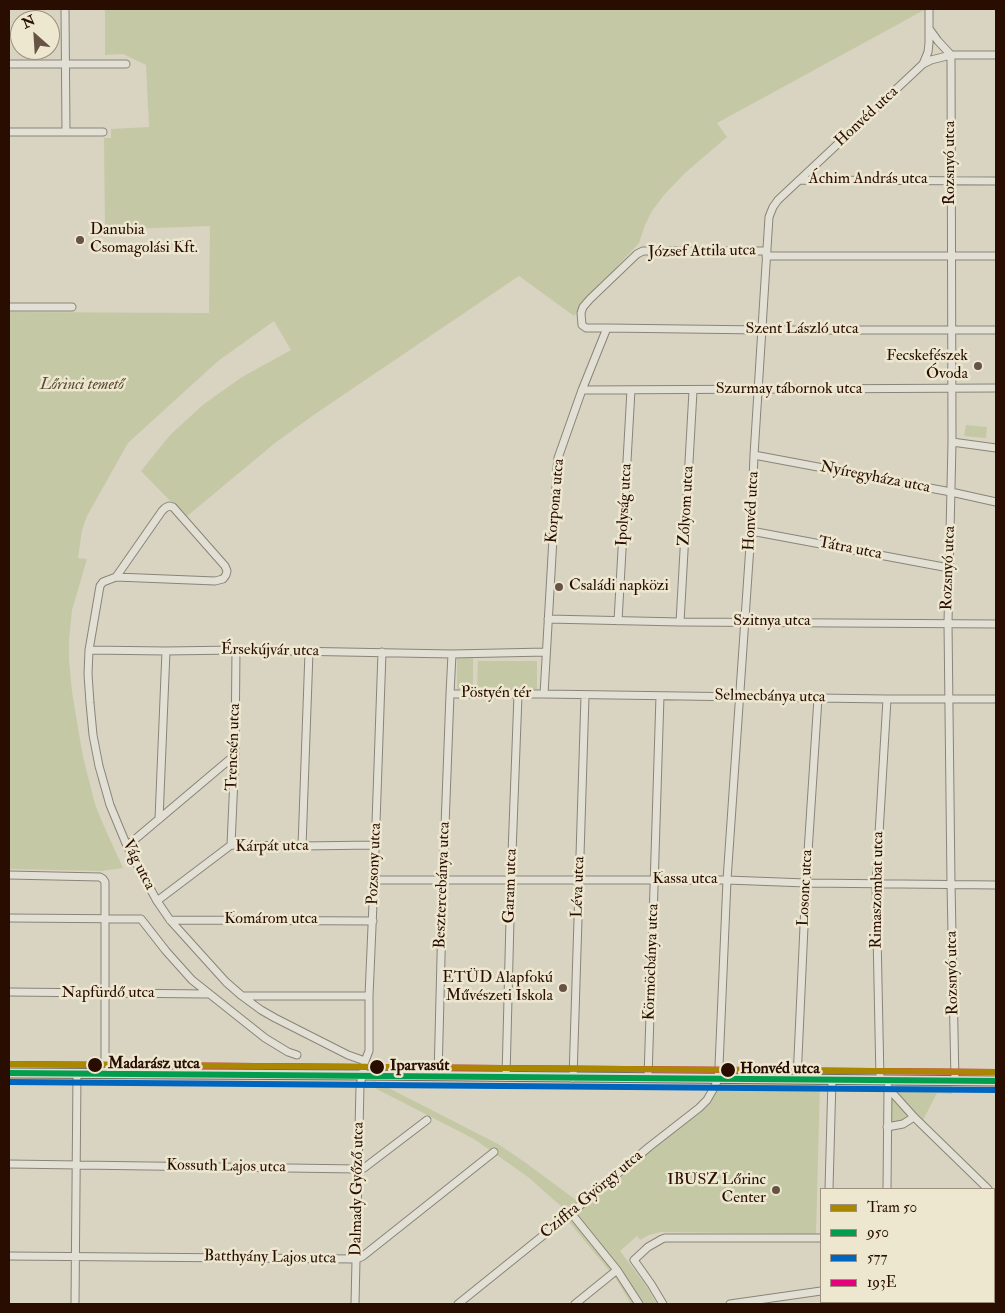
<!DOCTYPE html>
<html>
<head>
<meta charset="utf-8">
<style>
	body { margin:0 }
	#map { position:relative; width:1005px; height:1313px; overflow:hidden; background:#d9d4c1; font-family:"IM FELL Double Pica",serif }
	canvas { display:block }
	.frame { position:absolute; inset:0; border:10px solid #2a0d01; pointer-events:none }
	.legend { position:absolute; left:820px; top:1188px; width:175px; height:115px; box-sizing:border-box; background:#ede7d0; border:1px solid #9f907d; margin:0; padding:6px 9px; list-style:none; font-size:15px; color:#2a0d01 }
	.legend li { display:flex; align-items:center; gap:10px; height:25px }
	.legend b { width:25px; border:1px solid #9f907d }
	.north { position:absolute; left:10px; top:10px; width:50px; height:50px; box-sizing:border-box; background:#ede7d0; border:1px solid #9f907d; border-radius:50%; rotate:334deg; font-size:14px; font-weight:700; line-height:20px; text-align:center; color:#2a0d01 }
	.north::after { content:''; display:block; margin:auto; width:18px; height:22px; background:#675344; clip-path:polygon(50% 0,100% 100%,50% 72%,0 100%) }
</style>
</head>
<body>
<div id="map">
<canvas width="1005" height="1313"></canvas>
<div class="frame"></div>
<ul class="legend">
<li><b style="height:6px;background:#aa8700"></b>Tram 50</li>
<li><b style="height:6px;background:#029e4d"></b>950</li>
<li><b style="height:6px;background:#0065bd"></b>577</li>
<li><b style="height:6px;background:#e5007d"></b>193E</li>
</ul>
<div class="north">N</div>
</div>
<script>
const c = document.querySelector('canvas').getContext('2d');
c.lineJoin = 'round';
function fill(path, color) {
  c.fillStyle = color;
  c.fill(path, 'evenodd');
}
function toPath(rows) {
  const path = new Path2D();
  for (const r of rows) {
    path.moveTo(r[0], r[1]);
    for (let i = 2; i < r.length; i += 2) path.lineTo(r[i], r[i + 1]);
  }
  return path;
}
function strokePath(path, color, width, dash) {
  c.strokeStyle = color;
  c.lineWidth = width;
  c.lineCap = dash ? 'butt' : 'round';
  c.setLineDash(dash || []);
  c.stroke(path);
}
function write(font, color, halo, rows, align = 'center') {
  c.font = font + ' "IM FELL Double Pica",serif';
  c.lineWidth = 5;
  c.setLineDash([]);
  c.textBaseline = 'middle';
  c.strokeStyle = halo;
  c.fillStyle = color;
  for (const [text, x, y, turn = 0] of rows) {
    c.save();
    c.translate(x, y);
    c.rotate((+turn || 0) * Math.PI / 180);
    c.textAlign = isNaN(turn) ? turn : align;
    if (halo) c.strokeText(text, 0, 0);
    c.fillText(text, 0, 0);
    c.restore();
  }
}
fill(toPath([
	[105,9,926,9,717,123,727,137,685,173,664,195,652,211,645,225,639,243,586,300,574,316,519,276,315,414,275,443,186,517,141,471,170,435,204,404,242,377,291,350,274,321,218,361,128,443,87,516,82,530,78,558,87,559,72,610,69,641,69,659,72,692,83,757,95,804,103,824,123,868,101,871,9,869,9,312,209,313,210,226,105,230,104,138,111,138,111,129,149,127,146,65,123,54,105,55],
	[966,425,987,427,986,438,964,436],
	[457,658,473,658,473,689,457,689],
	[478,661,537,661,537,689,477,689],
	[375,1081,498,1144,526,1163,584,1206,617,1181,669,1130,700,1104,714,1083,820,1083,816,1234,661,1232,649,1235,640,1240,637,1236,620,1251,645,1284,657,1304,631,1304,616,1279,560,1211,563,1208,528,1177,474,1139,365,1083],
	[896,1085,952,1086,952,1094,937,1093,923,1120,914,1113,898,1123,890,1124,891,1098,895,1098]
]), '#c5c8a5');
const minor = toPath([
	[65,9,66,132],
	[930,30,938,41,951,55],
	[951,55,952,442,948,623,951,884,955,1081],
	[9,64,126,64],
	[923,64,931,60,951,55,996,55],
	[9,132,103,132],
	[800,180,996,181],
	[767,251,643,251,637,254,590,299,583,307,581,313,582,325,586,328,607,328,762,330,996,330],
	[766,256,996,256],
	[9,307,72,307],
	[582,390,996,388],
	[952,442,996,448],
	[754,455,951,492,996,502],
	[751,531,949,568],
	[116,577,162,511,165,508,169,506,173,507,225,566,227,571,226,575,223,579,215,581,116,577,103,582,100,586,89,650,88,674,90,703,93,735,99,766,110,805,127,846,157,901,170,920,226,982,242,996,261,1010,275,1018,348,1055,365,1061],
	[548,619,680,622,996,624],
	[618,621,631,390],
	[680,622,693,391],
	[89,650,166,651,236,650,452,654],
	[546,652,452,654,450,694,544,694,557,469,558,458,582,390,607,328],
	[544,694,887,699,996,699],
	[159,819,166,651],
	[231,845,235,755,236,650],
	[127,846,235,755],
	[302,846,309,652],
	[9,875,100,877,103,879,105,882,105,1073],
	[374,880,727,880,806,883,996,885],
	[157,901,231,845,302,846,375,845],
	[9,918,141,919,166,951,192,980,265,1038,288,1052,297,1055],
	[170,920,373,921],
	[9,992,208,994],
	[243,996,369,996],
	[438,1076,443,879,450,694],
	[506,1077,511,880,518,695],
	[573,1078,585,696],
	[648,1078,660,696],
	[797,1079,806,883,818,698],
	[880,1080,876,884,887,699],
	[888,1088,914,1117,988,1189],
	[887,1127,903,1124,914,1117],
	[9,1164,358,1169,364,1168,427,1120],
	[829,1189,832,1079],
	[887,1189,888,1087],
	[994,1195,996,1198],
	[571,1213,617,1270,639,1304],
	[9,1256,357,1259,363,1256,494,1152],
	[75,1304,77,1073],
	[355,1304,360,1086,365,1061,369,1051,369,996,374,880,382,652],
	[458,1304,571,1213,649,1147,699,1108,707,1100,715,1086,718,1079,719,1066,727,880,751,531,754,455,769,217,773,207,778,200,923,64,928,52,929,43,929,9],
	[575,1304,617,1270],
	[663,1304,651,1284,634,1260,648,1247,662,1239,665,1238,821,1238],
	[730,1304,821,1291],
	[827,1304,827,1302],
	[886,1304,886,1302]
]);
const major = toPath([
	[9,1073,363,1075,996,1081]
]);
strokePath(minor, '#8a8478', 9);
strokePath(major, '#726a5f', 11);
strokePath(minor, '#e2dfd5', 7);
strokePath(major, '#dddacf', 9);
strokePath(toPath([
	[9,1073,996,1081]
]), '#029e4d', 6);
strokePath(toPath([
	[9,1082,996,1090]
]), '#0065bd', 6);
strokePath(toPath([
	[9,1064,996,1072]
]), '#e5007d', 6);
strokePath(toPath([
	[9,1064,996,1072]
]), '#aa8700', 6);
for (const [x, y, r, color] of [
	[80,240,5,"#675344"],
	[978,366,5,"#675344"],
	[559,587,5,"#675344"],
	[563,988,5,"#675344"],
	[95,1065,8,"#2a0d01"],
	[377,1067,8,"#2a0d01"],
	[728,1070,8,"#2a0d01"],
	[776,1190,5,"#675344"]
]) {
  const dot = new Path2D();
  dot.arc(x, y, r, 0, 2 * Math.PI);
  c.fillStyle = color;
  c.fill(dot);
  strokePath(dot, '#ede7d0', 2);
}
write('16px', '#2a0d01', '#ede7d0', [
	["Honvéd utca",867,117,-43],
	["Rozsnyó utca",951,163,-90],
	["Áchim András utca",868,180],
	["József Attila utca",702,252,-1],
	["Szent László utca",802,330],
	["Szurmay tábornok utca",789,390],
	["Nyíregyháza utca",875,478,11],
	["Korpona utca",556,501,-85],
	["Ipolyság utca",625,505,-87],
	["Zólyom utca",687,506,-87],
	["Honvéd utca",752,511,-87],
	["Tátra utca",850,549,11],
	["Rozsnyó utca",949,568,-88],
	["Szitnya utca",772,622],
	["Érsekújvár utca",270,651,1],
	["Pöstyén tér",496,694],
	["Selmecbánya utca",770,697,1],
	["Trencsén utca",234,747,-88],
	["Kárpát utca",272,847,-1],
	["Pozsony utca",375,864,-88],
	["Vág utca",138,865,63],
	["Kassa utca",685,880],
	["Besztercebánya utca",443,885,-88],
	["Garam utca",511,886,-88],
	["Léva utca",579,887,-88],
	["Losonc utca",806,888,-87],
	["Rimaszombat utca",878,890,-89],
	["Komárom utca",271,920],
	["Körmöcbánya utca",652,962,-88],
	["Rozsnyó utca",953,973,-91],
	["Napfürdő utca",108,994],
	["Kossuth Lajos utca",226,1167,1],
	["Dalmady Győző utca",358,1189,-89],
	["Cziffra György utca",592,1195,-40],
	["Batthyány Lajos utca",270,1258,1]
]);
write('16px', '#2a0d01', '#ede7d0', [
	["Danubia",90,231,"left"],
	["Csomagolási Kft.",90,249,"left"],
	["Fecskefészek",968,357],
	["Óvoda",968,375],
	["Családi napközi",569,587,"left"],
	["ETÜD Alapfokú",553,979],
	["Művészeti Iskola",553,997],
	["IBUSZ Lőrinc",766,1181],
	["Center",766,1199]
], 'right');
write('italic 16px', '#5a4b32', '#ede7d0', [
	["Lőrinci temető",82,386]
]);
write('bold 16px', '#2a0d01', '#ede7d0', [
	["Madarász utca",108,1065],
	["Iparvasút",390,1067],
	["Honvéd utca",740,1070]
], 'left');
</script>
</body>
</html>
